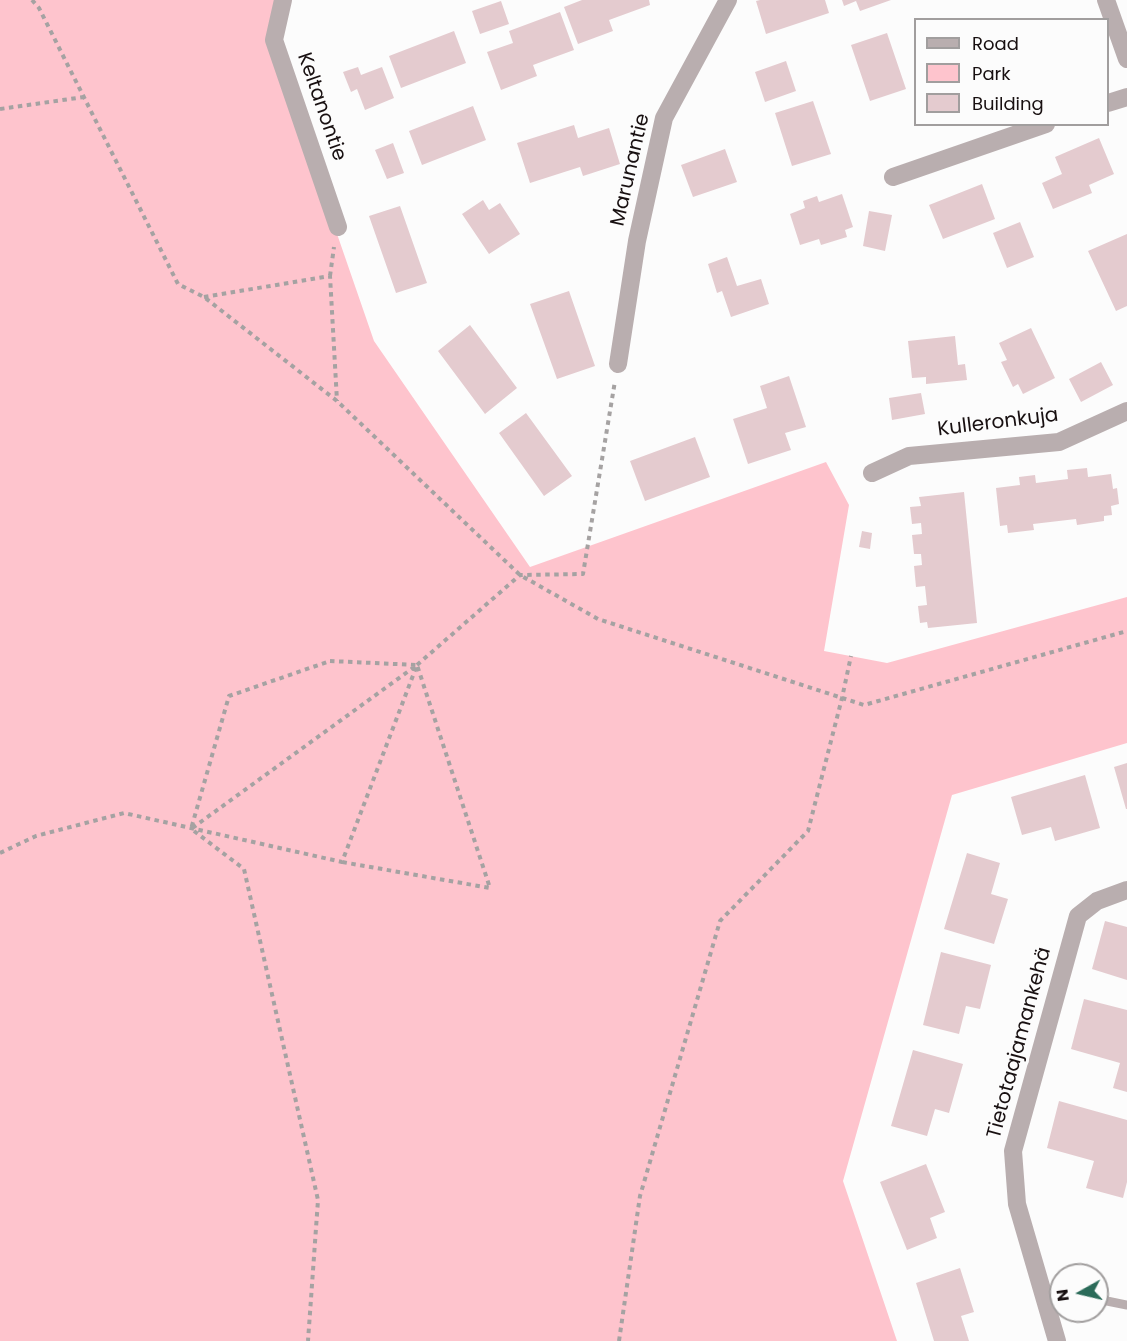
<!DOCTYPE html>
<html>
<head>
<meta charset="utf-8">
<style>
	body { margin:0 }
	#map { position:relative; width:1127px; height:1341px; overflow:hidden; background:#fcfcfc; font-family:Poppins,sans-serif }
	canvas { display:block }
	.legend { position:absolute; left:914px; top:18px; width:195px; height:108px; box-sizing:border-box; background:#fcfcfc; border:2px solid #a19e9e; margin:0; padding:8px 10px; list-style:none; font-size:18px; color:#181011 }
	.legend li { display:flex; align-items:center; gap:12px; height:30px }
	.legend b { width:30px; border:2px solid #a19e9e }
	.north { position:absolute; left:1049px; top:1263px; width:60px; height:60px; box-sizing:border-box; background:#fcfcfc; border:2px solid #a19e9e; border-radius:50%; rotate:262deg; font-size:16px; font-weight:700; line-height:24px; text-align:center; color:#181011 }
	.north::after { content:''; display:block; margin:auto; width:21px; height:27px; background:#2b6b59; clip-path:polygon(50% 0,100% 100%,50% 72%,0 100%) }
</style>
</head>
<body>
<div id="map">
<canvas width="1127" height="1341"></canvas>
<ul class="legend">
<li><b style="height:8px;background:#b9aeaf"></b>Road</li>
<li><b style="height:16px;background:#fec4cd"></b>Park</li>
<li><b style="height:16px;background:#e4cbcf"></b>Building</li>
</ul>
<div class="north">N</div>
</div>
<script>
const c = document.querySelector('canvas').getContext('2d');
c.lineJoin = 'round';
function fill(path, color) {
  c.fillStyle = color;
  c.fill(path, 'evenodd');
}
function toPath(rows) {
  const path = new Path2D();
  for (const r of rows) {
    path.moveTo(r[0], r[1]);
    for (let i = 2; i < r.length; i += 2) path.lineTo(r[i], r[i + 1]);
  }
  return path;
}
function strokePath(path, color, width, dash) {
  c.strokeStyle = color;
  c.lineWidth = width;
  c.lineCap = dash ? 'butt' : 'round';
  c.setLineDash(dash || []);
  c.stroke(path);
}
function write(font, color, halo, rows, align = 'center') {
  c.font = font + ' Poppins,sans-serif';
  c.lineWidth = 6;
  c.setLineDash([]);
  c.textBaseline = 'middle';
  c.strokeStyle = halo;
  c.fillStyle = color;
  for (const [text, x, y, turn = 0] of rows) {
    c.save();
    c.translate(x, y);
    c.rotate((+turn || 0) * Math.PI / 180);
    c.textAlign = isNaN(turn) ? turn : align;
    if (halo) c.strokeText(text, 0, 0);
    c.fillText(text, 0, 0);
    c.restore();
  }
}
fill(toPath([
	[0,0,278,0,270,40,374,341,530,567,826,462,849,505,824,651,887,663,1127,597,1127,743,952,795,843,1181,897,1341,0,1341]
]), '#fec4cd');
fill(toPath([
	[582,0,649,0,650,5,609,20,613,31,578,44,564,7],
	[760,0,825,0,829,13,766,34,756,1],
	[842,0,891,0,860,11,856,1,844,6],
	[501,1,509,24,480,34,472,11],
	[560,12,574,50,533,65,537,76,501,90,487,52,513,43,509,31],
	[454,31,466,63,401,88,389,56],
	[887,33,906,89,870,101,851,45],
	[786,61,796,91,765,102,755,72],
	[358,67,361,75,382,67,394,98,365,110,357,89,351,92,343,72],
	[813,101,831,154,792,166,775,113],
	[473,106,486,140,422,165,409,131],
	[574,125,578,138,609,128,620,164,583,176,580,167,530,183,517,143],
	[1099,138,1114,174,1089,185,1092,193,1053,209,1042,183,1062,174,1055,157],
	[393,143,404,173,387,179,375,150],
	[725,149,737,182,693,197,681,165],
	[982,184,995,219,943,239,929,205],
	[842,194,853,227,845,230,847,237,821,245,819,239,800,245,790,214,805,208,803,201,817,196,819,202],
	[483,200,489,210,500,203,520,234,489,254,462,214],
	[400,206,427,283,396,293,369,216],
	[869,211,892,215,885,251,863,246],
	[1020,222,1034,257,1007,268,993,233],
	[1127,234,1127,306,1116,311,1088,251],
	[727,257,737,286,761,279,769,304,731,317,722,291,717,293,708,264],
	[569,291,595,366,557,379,530,304],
	[470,325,517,388,485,414,438,351],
	[1031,328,1055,378,1023,394,1018,384,1013,387,1001,362,1007,360,999,343],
	[955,336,958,365,965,364,967,380,926,384,926,377,912,378,908,341],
	[1101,362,1113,385,1081,402,1069,379],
	[789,376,806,427,785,433,791,450,748,464,733,419,767,408,760,386],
	[921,393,925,414,892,420,889,398],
	[526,413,572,476,544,496,499,433],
	[695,437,710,477,645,501,630,461],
	[1087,468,1088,477,1111,474,1113,489,1117,488,1119,504,1111,506,1112,515,1104,516,1104,521,1077,525,1076,519,1033,524,1034,530,1008,533,1007,525,1000,526,996,488,1020,485,1019,477,1035,475,1036,483,1068,479,1067,470],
	[964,492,977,623,928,628,927,622,920,623,918,606,927,605,925,586,916,587,914,566,922,565,921,554,914,554,912,535,922,534,921,523,912,524,910,507,921,506,919,497],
	[862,531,872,533,870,549,859,547],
	[1127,763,1127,809,1126,809,1114,767],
	[1085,775,1100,828,1055,841,1051,827,1022,835,1011,797],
	[967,853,1000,863,991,894,1008,899,994,944,944,929],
	[1105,921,1127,927,1127,980,1092,969],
	[941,952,991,965,980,1009,966,1006,959,1034,923,1025],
	[1084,999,1127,1010,1127,1092,1113,1088,1120,1063,1071,1049],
	[913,1050,963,1064,949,1113,935,1109,927,1136,891,1126],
	[1059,1101,1127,1120,1127,1182,1123,1198,1086,1188,1094,1161,1047,1148],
	[926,1164,945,1212,930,1218,937,1238,907,1250,880,1182],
	[960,1268,974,1312,961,1316,969,1341,934,1341,916,1283]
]), '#e4cbcf');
strokePath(toPath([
	[32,0,39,8,178,284,204,297,337,401,520,575,598,619,864,705,1127,631],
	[0,109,84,97],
	[330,276,334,247],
	[204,297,330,276,337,401],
	[330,661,417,665,191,829,229,696,330,661],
	[417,665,520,575,583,574,615,381],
	[194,831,244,869,318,1200,308,1341],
	[0,853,36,836,124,813,342,862,417,665,490,888,342,862],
	[619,1341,640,1196,720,921,808,831,842,698,851,656]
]), '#a5a2a2', 4, [4.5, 4.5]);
strokePath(toPath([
	[1042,1289,1061,1293],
	[1097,1299,1127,1305]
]), '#b9aeaf', 9);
strokePath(toPath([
	[283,0,274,40,338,227],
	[1106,0,1127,59],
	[1108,103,1127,97],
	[893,177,1046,124],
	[618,364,637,241,664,118,728,0],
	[872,473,909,456,1059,442,1127,411],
	[1057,1341,1017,1204,1013,1151,1078,916,1097,901,1127,890]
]), '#b9aeaf', 18);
write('20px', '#181011', '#fcfcfc', [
	["Keltanontie",321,107,71],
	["Marunantie",631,170,-77],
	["Kulleronkuja",998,423,-7],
	["Tietotaajamankehä",1020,1043,-75]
]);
</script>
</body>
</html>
